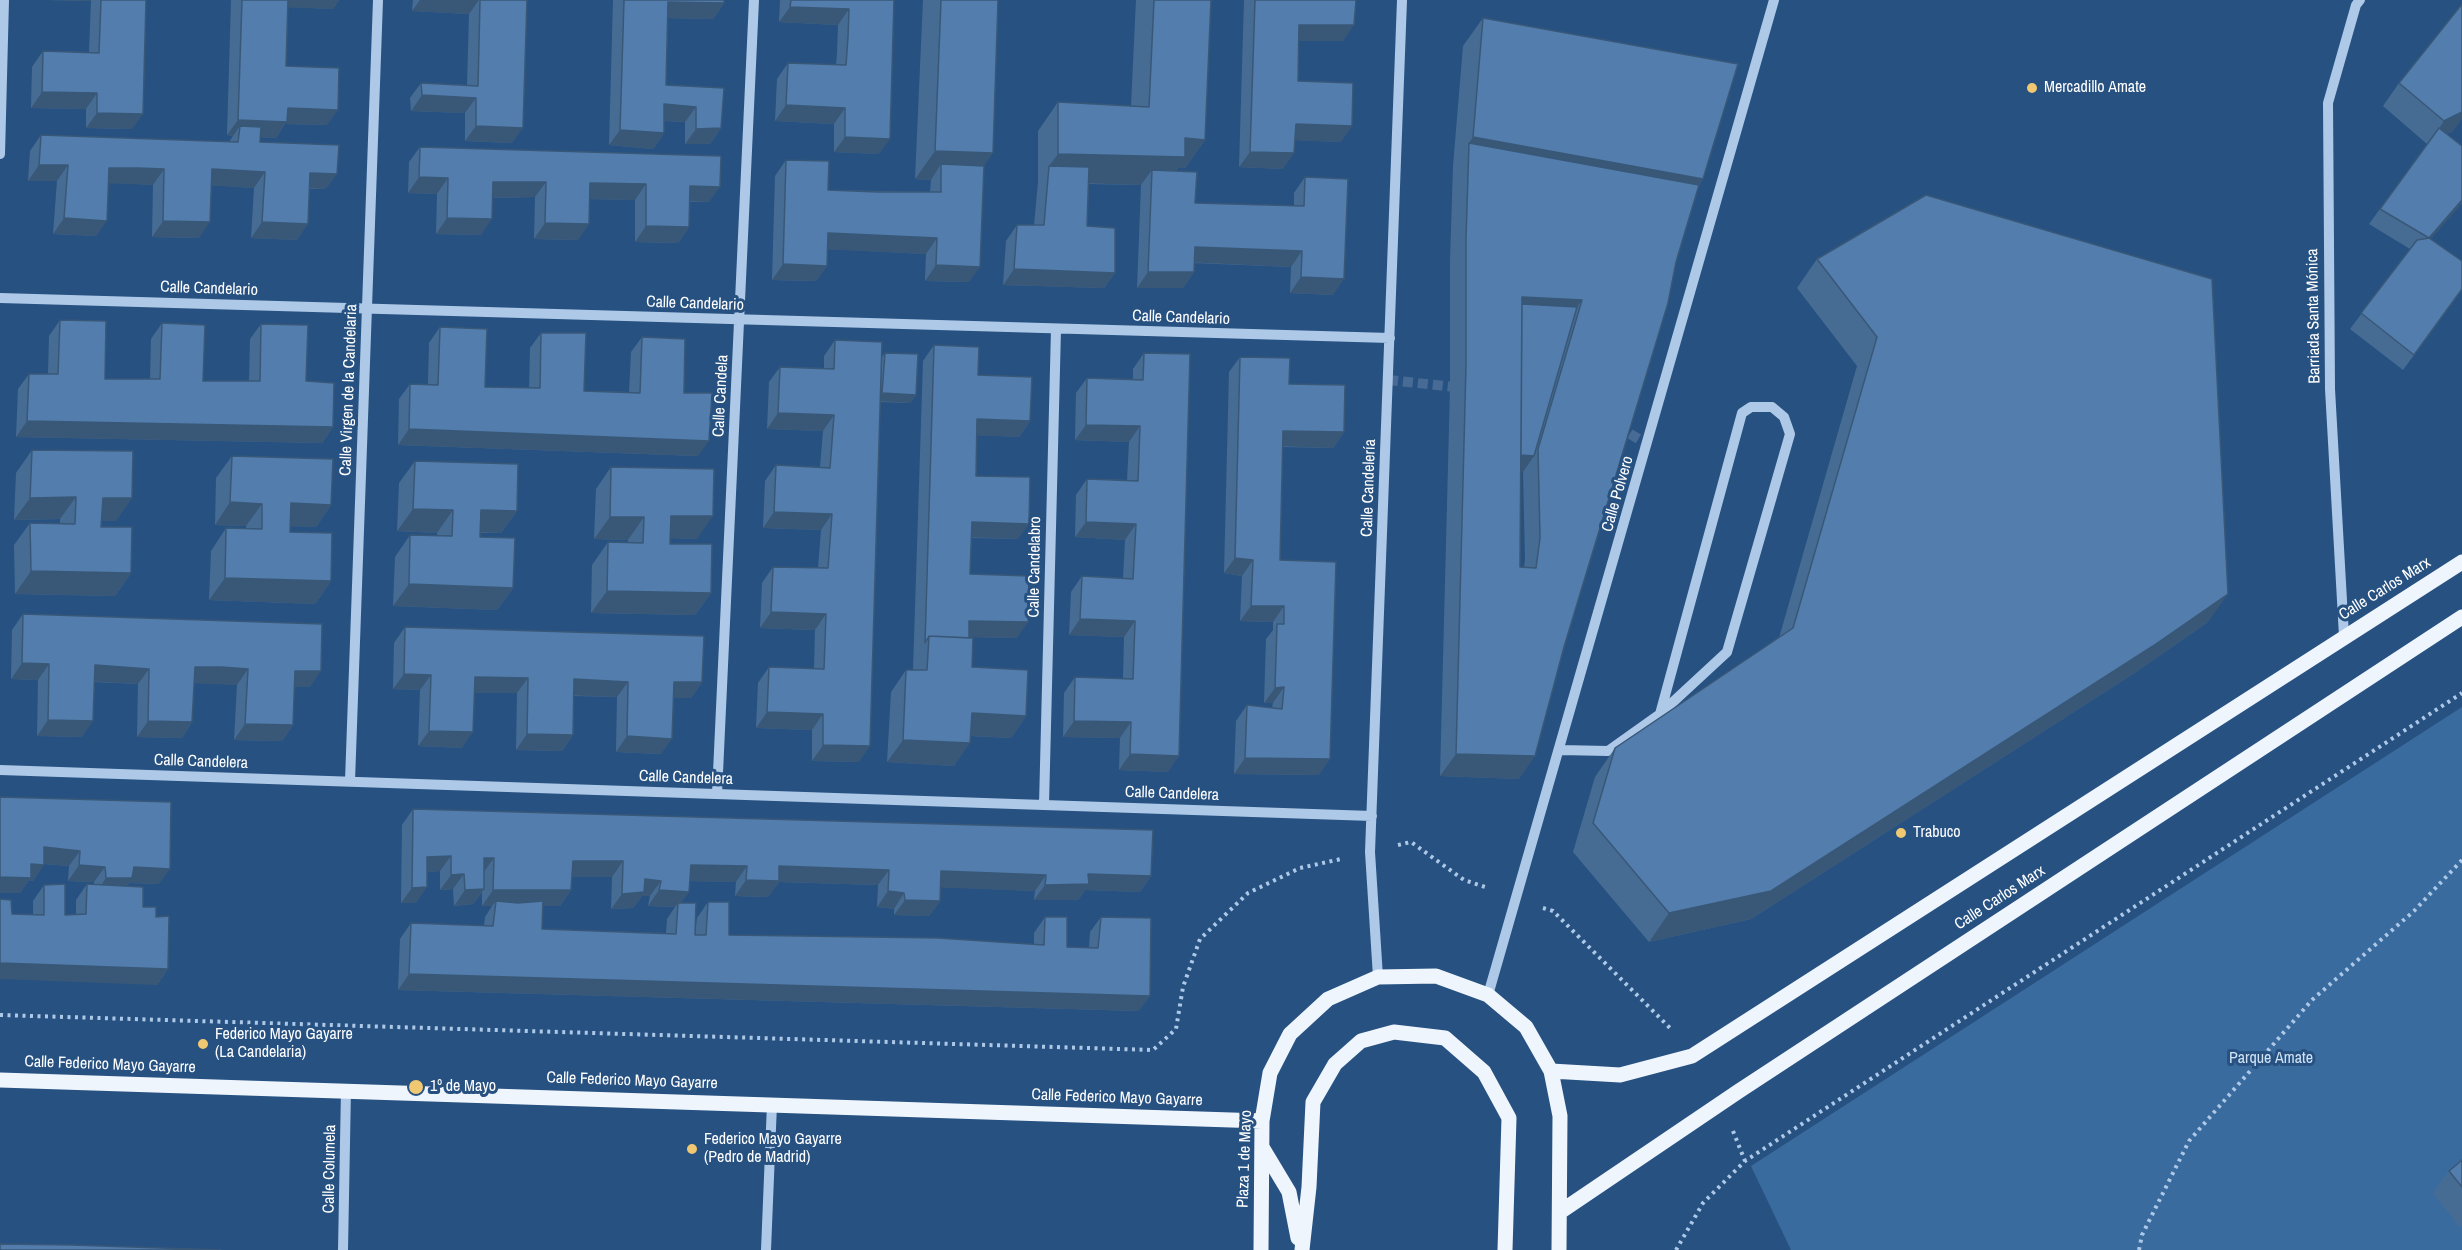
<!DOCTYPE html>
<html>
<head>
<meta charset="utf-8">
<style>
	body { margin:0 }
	canvas { display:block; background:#265181 }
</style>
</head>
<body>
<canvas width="2462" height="1250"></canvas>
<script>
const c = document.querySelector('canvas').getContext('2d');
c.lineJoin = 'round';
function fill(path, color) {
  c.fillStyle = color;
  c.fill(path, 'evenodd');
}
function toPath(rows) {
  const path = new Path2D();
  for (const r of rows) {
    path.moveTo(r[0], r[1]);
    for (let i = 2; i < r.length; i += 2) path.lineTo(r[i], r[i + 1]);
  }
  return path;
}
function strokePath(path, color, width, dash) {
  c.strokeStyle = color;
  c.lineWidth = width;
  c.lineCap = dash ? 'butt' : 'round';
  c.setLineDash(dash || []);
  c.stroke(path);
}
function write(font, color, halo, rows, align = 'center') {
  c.font = font + ' "Archivo Narrow",sans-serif';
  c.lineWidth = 6;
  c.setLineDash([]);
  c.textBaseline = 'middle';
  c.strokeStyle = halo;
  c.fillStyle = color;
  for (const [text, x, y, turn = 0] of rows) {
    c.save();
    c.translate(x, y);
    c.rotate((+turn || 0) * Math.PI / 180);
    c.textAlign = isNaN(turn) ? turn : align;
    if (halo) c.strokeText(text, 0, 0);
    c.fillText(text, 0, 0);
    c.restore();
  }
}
fill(toPath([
	[2462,707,2462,1250,1791,1250,1751,1166]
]), '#3a6b9f');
strokePath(toPath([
	[1388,380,1465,388],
	[1617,426,1647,444]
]), '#476b94', 10, [10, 5]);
strokePath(toPath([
	[1398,845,1411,842,1464,880,1488,888],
	[1543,908,1553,911,1672,1030],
	[0,1015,1153,1050,1176,1029,1183,987,1200,939,1248,893,1300,868,1341,859],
	[1733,1131,1745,1161],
	[1676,1250,1703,1203,1745,1161,2462,693],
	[2139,1250,2142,1235,2189,1141,2312,1000,2414,911,2462,860]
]), '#aec9e7', 4, [3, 4.5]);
strokePath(toPath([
	[0,154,4,0],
	[0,298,1390,338],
	[2344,636,2330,389,2328,103,2356,5,2360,0],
	[1560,750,1608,751,1660,714,1727,652,1790,434,1784,417,1772,407,1751,407,1742,413,1660,714],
	[0,770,1372,816],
	[350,781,378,0],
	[717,794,754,0],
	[1044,805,1056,329],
	[1378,977,1370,852,1402,0],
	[1488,995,1774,0],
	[343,1250,346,1089],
	[766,1250,772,1104]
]), '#aec9e7', 10);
strokePath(toPath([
	[1551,1071,1620,1075,1692,1056,2462,562],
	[0,1080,1262,1121],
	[1262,1147,1289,1192,1298,1238],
	[1560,1212,1739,1091,2462,617],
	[1261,1250,1262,1121,1270,1073,1290,1034,1328,999,1378,977,1436,976,1488,995,1526,1027,1551,1071,1560,1116,1559,1250],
	[1302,1250,1309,1187,1313,1102,1335,1064,1361,1041,1394,1032,1445,1038,1484,1072,1509,1118,1505,1250]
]), '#eff5fd', 15);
fill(toPath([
	[47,0,146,0,132,129,86,128,86,109,31,108,32,67,43,51,89,52,91,1],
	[231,0,339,0,333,9,288,7,286,66,327,125,285,124,276,138,260,137,260,142,326,189,309,189,297,240,251,238,254,188,211,185,199,238,152,237,153,185,127,183,109,183,96,236,53,234,57,181,28,181,30,151,41,135,229,142,233,136,227,135],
	[413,0,527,0,512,143,465,141,465,113,411,111,410,98,421,83,467,85,469,14,412,11],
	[613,0,724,0,724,3,713,19,668,18,666,85,724,88,721,128,710,144,685,144,685,122,664,121,664,133,653,149,609,145],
	[780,0,894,0,879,154,834,152,834,124,775,121,777,79,788,63,836,65,837,53,838,25,779,22],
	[923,0,998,0,984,166,969,282,925,281,926,254,828,249,827,266,816,281,772,280,775,176,786,160,828,190,930,192,931,180,915,179],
	[1136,0,1211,0,1205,140,1185,168,1178,168,1176,171,1195,203,1294,206,1294,193,1305,177,1333,295,1290,293,1291,267,1194,263,1194,272,1183,288,1137,288,1141,185,1089,184,1087,226,1115,273,1104,288,1003,285,1006,241,1017,225,1034,225,1038,182,1038,131,1058,102,1131,106],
	[1244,0,1356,0,1343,41,1299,41,1298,81,1341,142,1295,140,1283,169,1239,167],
	[2462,4,2453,131,2447,134,2462,203,2430,239,2462,290,2403,370,2350,329,2410,249,2369,224,2427,144,2383,106,2399,83],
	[1483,18,1703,179,1699,185,1519,779,1440,776,1450,388,1450,261,1453,166,1463,46],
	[1521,471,1523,472,1525,560,1524,567,1520,567],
	[420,147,721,156,709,202,689,202,689,227,678,243,635,242,635,200,590,199,578,240,534,239,535,197,493,198,481,235,436,234,437,194,408,193,409,162],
	[1817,259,2208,622,2133,674,1751,919,1649,942,1573,852,1595,777,1615,748,1779,638,1857,366,1797,288],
	[60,320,105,379,150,379,151,339,162,323,203,381,249,381,250,339,261,324,306,381,333,427,322,443,16,437,18,389,29,374,48,374,49,336],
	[440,327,485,387,529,388,530,348,541,333,584,391,629,392,631,352,642,337,684,393,698,456,398,445,399,399,410,384,428,384,429,343],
	[835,340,882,357,885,353,916,395,910,403,880,402,859,762,812,761,812,730,756,728,758,683,769,667,814,669,815,630,760,628,762,583,773,567,818,568,821,530,763,528,765,481,776,465,820,467,823,431,767,429,769,382,780,367,824,368,824,356],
	[934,345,978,375,1030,421,1019,437,977,435,976,476,1018,539,971,538,970,574,1017,638,969,637,972,667,1026,716,1011,738,970,736,954,766,887,762,891,692,906,670,913,670,923,361],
	[1144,353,1168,772,1119,770,1120,738,1063,737,1064,693,1075,677,1123,679,1124,637,1069,635,1071,592,1082,576,1123,578,1125,540,1075,537,1076,495,1087,479,1127,480,1129,442,1075,440,1076,393,1087,378,1133,379,1133,369],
	[1240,357,1344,432,1333,448,1283,447,1280,560,1319,775,1234,774,1236,721,1247,705,1272,708,1273,703,1264,703,1266,639,1273,630,1273,622,1240,621,1242,576,1224,573,1229,372],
	[32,450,116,521,102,521,101,527,131,573,115,596,15,594,14,545,30,523,60,524,60,519,14,520,16,473],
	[232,456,331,505,316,527,290,526,290,532,331,581,315,604,209,600,211,551,226,528,246,529,246,526,215,525,216,478],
	[415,461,517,511,501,533,480,533,480,537,513,588,497,610,393,606,395,557,410,535,437,535,437,533,397,531,399,483],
	[611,467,697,539,670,538,670,544,711,593,695,615,591,613,592,565,608,542,628,543,628,540,594,539,596,489],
	[23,614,322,624,310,687,294,687,293,725,282,741,234,740,237,685,210,683,194,683,192,722,182,738,137,737,138,684,94,682,82,737,37,736,38,680,11,679,12,630],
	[405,627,702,682,691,698,673,698,661,754,616,752,617,697,574,696,573,735,562,751,516,750,517,693,475,693,462,748,418,746,420,690,393,689,394,643],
	[0,797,159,884,129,883,127,886,143,907,156,917,168,969,157,985,12,914,33,915,33,901,44,885,65,915,76,915,76,900,87,884,94,884,94,882,68,881,69,866,44,864,33,881,29,880,20,893],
	[413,809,1151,876,1140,892,1085,890,1078,900,1034,900,1035,891,941,887,940,901,929,916,894,915,894,909,877,907,878,885,779,882,768,897,735,896,736,882,690,881,681,903,695,935,697,918,708,902,729,935,1034,944,1034,933,1045,917,1067,947,1089,947,1090,932,1101,917,1139,1011,398,990,400,939,411,923,484,926,485,917,492,906,482,906,482,892,473,904,454,906,453,889,440,890,440,871,427,872,416,903,401,903,402,825],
	[572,877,612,877,611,909,633,908,642,896,650,896,648,906,675,907,667,919,666,933,542,929,543,906,560,906,571,890],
	[2462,1160,2462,1225,2460,1227,2433,1193,2449,1171]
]), '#476c94');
fill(toPath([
	[47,0,91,0,91,1],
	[282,0,339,0,333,9,278,7],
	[420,0,479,0,469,14,412,11],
	[668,2,724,3,713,19,657,18],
	[790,7,849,9,838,25,779,22],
	[1299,25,1354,25,1343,41,1288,41],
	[42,92,97,93,86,109,31,108],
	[422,95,476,98,465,113,411,111],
	[664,104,696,107,685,122,653,120],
	[786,105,845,108,834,124,775,121],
	[288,108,338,110,327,125,285,124,276,138,239,136,240,126,233,136,227,135,238,120],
	[2462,112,2462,119,2453,131,2428,144,2444,121],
	[97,113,143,114,132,129,86,128],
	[1296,124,1352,126,1341,142,1285,140],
	[476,126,523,128,512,143,465,141],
	[721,128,710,144,685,144,696,129],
	[620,130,664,133,653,149,609,145],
	[845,137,890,139,879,154,834,152],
	[1473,137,1703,179,1683,208,1469,143],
	[1185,138,1205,140,1185,168,1178,168,1165,186,1152,170,1141,185,1048,182,1049,166,1058,154],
	[935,151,993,153,973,182,941,164,931,180,915,179],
	[1250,152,1294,153,1283,169,1239,167],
	[39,165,68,165,57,181,28,181],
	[109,168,138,168,164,169,153,185,98,183],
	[212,169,265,172,254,188,201,185],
	[310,173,337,174,326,189,299,188],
	[419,177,448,178,437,194,408,193],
	[493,182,546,182,535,197,482,198],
	[590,183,646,184,635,200,579,199],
	[690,186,720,187,709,202,679,201],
	[2462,200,2462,203,2418,254,2429,238],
	[64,218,107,221,96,236,53,234],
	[447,218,492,219,481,235,436,234],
	[163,221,210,222,199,238,152,237],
	[262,222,308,224,297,240,251,238],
	[545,223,589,224,578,240,534,239],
	[646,226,689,227,678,243,635,242],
	[828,233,937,238,926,254,817,249],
	[1195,247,1302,251,1291,267,1184,262],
	[783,264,827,266,816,281,772,280],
	[936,265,980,267,969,282,925,281],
	[1014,269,1115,273,1104,288,1003,285],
	[1148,272,1194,272,1183,288,1137,288],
	[1301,277,1344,279,1333,295,1290,293],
	[2462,289,2462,290,2403,370,2414,355],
	[1522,297,1582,300,1566,323,1517,320],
	[882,393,916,395,910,403,877,401],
	[778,413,834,415,823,431,767,429],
	[977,419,1030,421,1019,437,966,435],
	[27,421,333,427,322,443,16,437],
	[1086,425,1140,426,1129,442,1075,440],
	[409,429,709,441,698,456,398,445],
	[1283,431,1344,432,1333,448,1272,446],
	[1516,454,1534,456,1523,472,1505,470],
	[76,497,60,519,14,520,30,498],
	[103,498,132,498,116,521,87,521],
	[230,502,262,504,246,526,215,525],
	[291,503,331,505,316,527,275,526],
	[413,509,453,510,437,533,397,531],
	[481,510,517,511,501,533,466,532],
	[774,512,832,514,821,530,763,528],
	[671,516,713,516,697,539,655,538],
	[610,517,644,517,628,540,594,539],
	[972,522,1029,524,1018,539,961,537],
	[1086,522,1136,524,1125,540,1075,537],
	[1235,558,1253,560,1242,576,1224,573],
	[31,571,131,573,115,596,15,594],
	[225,578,331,581,315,604,209,600],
	[409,584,513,588,497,610,393,606],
	[607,591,711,593,695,615,591,613],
	[2228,594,2208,622,2133,674,1751,919,1649,942,1669,913],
	[1251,606,1284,606,1273,622,1240,621],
	[771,612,826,614,815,630,760,628],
	[1080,619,1135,621,1124,637,1069,635],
	[969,621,1028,622,1017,638,958,637],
	[22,663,49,664,38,680,11,679],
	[95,665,149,669,138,684,84,681],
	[195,667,221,667,248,669,237,685,184,683],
	[295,671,321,671,310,687,284,687],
	[404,674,431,675,420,690,393,689],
	[475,677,528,678,517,693,464,693],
	[574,679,628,682,617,697,563,695],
	[674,682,702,682,691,698,663,698],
	[1284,687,1273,703,1264,703,1275,688],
	[767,712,823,714,812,730,756,728],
	[972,713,1026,716,1011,738,956,735],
	[48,720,93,721,82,737,37,736],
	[148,721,192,722,182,738,137,737],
	[1074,721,1131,722,1120,738,1063,737],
	[245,724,293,725,282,741,234,740],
	[429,731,473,732,462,748,418,746],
	[527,734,573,735,562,751,516,750],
	[627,736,672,739,661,754,616,752],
	[903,740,970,743,954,766,887,762],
	[823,745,870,746,859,762,812,761],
	[1130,754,1179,756,1168,772,1119,770],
	[1456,754,1535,756,1519,779,1440,776],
	[1245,758,1330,759,1319,775,1234,774],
	[44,847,80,851,69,866,33,863],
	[451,856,440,871,416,873,427,857],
	[484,858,494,858,483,873],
	[573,861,623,861,612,877,562,877],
	[31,864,44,865,33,881,29,880,20,893,0,893,0,877],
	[79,865,105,867,94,882,68,881],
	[691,865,747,866,736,882,680,881],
	[779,866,889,870,878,885,779,882,768,897,735,896,746,880],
	[134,867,170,869,159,884,129,883,121,894,95,894,106,878],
	[941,871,1046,875,1035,891,930,887],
	[464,874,453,889,440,890,451,875],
	[1088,874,1151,876,1140,892,1085,890,1078,900,1034,900,1045,885],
	[645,879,661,881,650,896,642,896,633,908,611,909,622,894],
	[427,887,416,903,401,903,412,888],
	[484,889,473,904,454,906,465,890],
	[493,890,571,890,560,906,495,906,496,901,492,906,482,906],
	[659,890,689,892,678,908,678,903,675,907,648,906],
	[888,891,904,893,894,909,877,907],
	[905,900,940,901,929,916,894,915],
	[0,963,168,969,157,985,0,979],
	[409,974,1150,996,1139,1011,398,990]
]), '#395878');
const building = toPath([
	[101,0,146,0,143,114,97,113,97,93,42,92,43,51,99,53,101,0],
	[242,0,288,0,286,66,339,68,338,110,288,108,287,122,238,120,242,0],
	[480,0,527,0,523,128,476,126,476,98,422,95,421,83,478,86,480,0],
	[624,0,724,0,724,3,668,2,666,85,724,88,721,128,696,129,696,107,664,104,664,133,620,130,624,0],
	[791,0,894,0,890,139,845,137,845,108,786,105,788,63,846,65,848,37,849,9,790,7,791,0],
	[941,0,998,0,993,153,935,151,941,0],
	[1154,0,1211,0,1205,140,1185,138,1185,157,1058,154,1058,102,1149,107,1154,0],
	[1255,0,1356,0,1354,25,1299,25,1298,81,1353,83,1352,126,1296,124,1294,153,1250,152,1255,0],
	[2462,4,2462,112,2444,121,2399,83,2462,4],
	[1483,18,1738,64,1703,179,1473,137,1483,18],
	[240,126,261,127,260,142,339,145,337,174,310,173,308,224,262,222,265,172,212,169,210,222,163,221,164,169,138,168,109,168,107,221,64,218,68,165,39,165,41,135,238,142,240,126],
	[2439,128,2462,146,2462,200,2429,238,2380,209,2439,128],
	[1469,143,1699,185,1676,262,1668,303,1564,647,1535,756,1456,754,1466,365,1466,238,1469,143],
	[1522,297,1582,300,1538,449,1540,538,1536,568,1520,567,1522,297],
	[420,147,721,156,720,187,690,186,689,227,646,226,646,184,590,183,589,224,545,223,546,182,493,182,492,219,447,218,448,178,419,177,420,147],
	[786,160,829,161,828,190,878,192,941,192,941,164,984,166,980,267,936,265,937,238,828,233,827,266,783,264,786,160],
	[1049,166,1089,167,1087,226,1115,228,1115,273,1014,269,1017,225,1044,225,1049,166],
	[1152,170,1197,172,1195,203,1304,206,1305,177,1348,179,1344,279,1301,277,1302,251,1195,247,1194,272,1148,272,1152,170],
	[1926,195,2212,279,2228,594,2153,646,1771,891,1669,913,1593,823,1615,748,1793,628,1877,337,1817,259,1926,195],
	[2429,238,2462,261,2462,289,2414,355,2361,313,2417,240,2429,238],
	[1522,304,1577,307,1534,456,1521,455,1522,304],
	[60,320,106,321,105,379,160,379,162,323,205,325,203,381,260,381,261,324,308,325,306,381,334,383,333,427,27,421,29,374,58,374,60,320],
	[440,327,487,329,485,387,540,388,541,333,586,333,584,391,640,393,642,337,685,339,684,393,712,393,709,441,409,429,410,384,438,385,440,327],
	[835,340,882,342,870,746,823,745,823,714,767,712,769,667,824,669,826,614,771,612,773,567,828,568,832,514,774,512,776,465,830,468,834,415,778,413,780,367,834,369,835,340],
	[934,345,979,347,978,375,1032,377,1030,421,977,419,976,476,1030,477,1029,524,972,522,970,574,1029,576,1028,622,969,621,969,638,929,636,925,643,934,345],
	[885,353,918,354,916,395,882,393,885,353],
	[1144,353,1190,354,1179,756,1130,754,1131,722,1074,721,1075,677,1133,679,1135,621,1080,619,1082,576,1133,579,1136,524,1086,522,1087,479,1138,481,1140,426,1086,425,1087,378,1143,380,1144,353],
	[1240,357,1290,358,1289,384,1345,385,1344,432,1283,431,1280,560,1336,562,1330,759,1245,758,1247,705,1282,709,1284,687,1275,688,1277,624,1284,624,1284,606,1251,606,1253,560,1235,558,1240,357],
	[32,450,133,451,132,498,103,498,101,527,132,527,131,573,31,571,30,523,75,524,76,497,30,498,32,450],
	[232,456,333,459,331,505,291,503,290,532,332,533,331,581,225,578,226,528,262,529,262,504,230,502,232,456],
	[415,461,518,464,517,511,481,510,480,537,515,538,513,588,409,584,410,535,452,536,453,510,413,509,415,461],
	[611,467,714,469,713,516,671,516,670,544,712,544,711,593,607,591,608,542,643,543,644,517,610,517,611,467],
	[23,614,322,624,321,671,295,671,293,725,245,724,248,669,221,667,195,667,192,722,148,721,149,669,95,665,93,721,48,720,49,664,22,663,23,614],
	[405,627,704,636,702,682,674,682,672,739,627,736,628,682,574,679,573,735,527,734,528,678,475,677,473,732,429,731,431,675,404,674,405,627],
	[929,636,973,638,972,667,1028,670,1026,716,972,713,970,743,903,740,906,670,927,670,929,636],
	[0,797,171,802,170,869,134,867,132,878,106,878,105,867,79,865,80,851,44,847,44,865,31,864,31,878,0,877,0,797],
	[413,809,1153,830,1151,876,1088,874,1089,884,1045,885,1046,875,941,871,940,901,905,900,904,893,888,891,889,870,779,866,779,881,746,880,747,866,691,865,689,892,659,890,661,881,645,879,644,892,622,894,623,861,573,861,571,890,493,890,494,858,484,858,484,889,465,890,464,874,451,875,451,856,427,857,427,887,412,888,413,809],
	[65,884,65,915,86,914,87,884,143,887,143,907,156,907,156,917,169,916,168,969,0,963,0,899,11,900,12,914,44,915,44,885,65,884],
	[496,901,518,903,543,901,542,929,676,934,678,903,696,903,695,935,706,935,708,902,729,902,729,935,938,938,1044,945,1045,917,1067,917,1067,947,1098,948,1101,917,1151,918,1150,996,409,974,411,923,493,926,496,901],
	[2462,1160,2462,1187,2449,1171,2462,1160],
	[0,1244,71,1245,221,1250,0,1250,0,1244]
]);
fill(building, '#527dac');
strokePath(building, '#395878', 1.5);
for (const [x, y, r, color] of [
	[2032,88,6,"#f0c872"],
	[1901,833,6,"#f0c872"],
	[203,1044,6,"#f0c872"],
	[416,1087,8,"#f0c872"],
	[692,1149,6,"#f0c872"]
]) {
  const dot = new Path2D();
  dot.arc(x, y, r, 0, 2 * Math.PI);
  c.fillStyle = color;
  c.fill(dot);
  strokePath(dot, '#265181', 2);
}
write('16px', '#fff', '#265181', [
	["Mercadillo Amate",2044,88],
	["Trabuco",1913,833],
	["Federico Mayo Gayarre",215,1035],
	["(La Candelaria)",215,1053],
	["1º de Mayo",430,1087],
	["Federico Mayo Gayarre",704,1140],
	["(Pedro de Madrid)",704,1158]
], 'left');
write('16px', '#fff', '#265181', [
	["Calle Candelario",209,289,2],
	["Calle Candelario",695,304,2],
	["Barriada Santa Mónica",2314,316,-91],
	["Calle Candelario",1181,318,2],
	["Calle Virgen de la Candelaria",349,390,-88],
	["Calle Candela",721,396,-87],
	["Calle Candelería",1369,488,-88],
	["Calle Polvero",1618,494,-74],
	["Calle Candelabro",1035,567,-89],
	["Calle Carlos Marx",2385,589,-32],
	["Calle Candelera",201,762,2],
	["Calle Candelera",686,778,2],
	["Calle Candelera",1172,794,2],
	["Calle Carlos Marx",2000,898,-33],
	["Calle Federico Mayo Gayarre",110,1065,2],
	["Calle Federico Mayo Gayarre",632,1081,2],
	["Calle Federico Mayo Gayarre",1117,1098,2],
	["Plaza 1 de Mayo",1245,1159,-88],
	["Calle Columela",330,1169,-89]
]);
write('16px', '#d1e2f5', '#265181', [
	["Parque Amate",2271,1059]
]);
</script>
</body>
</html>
